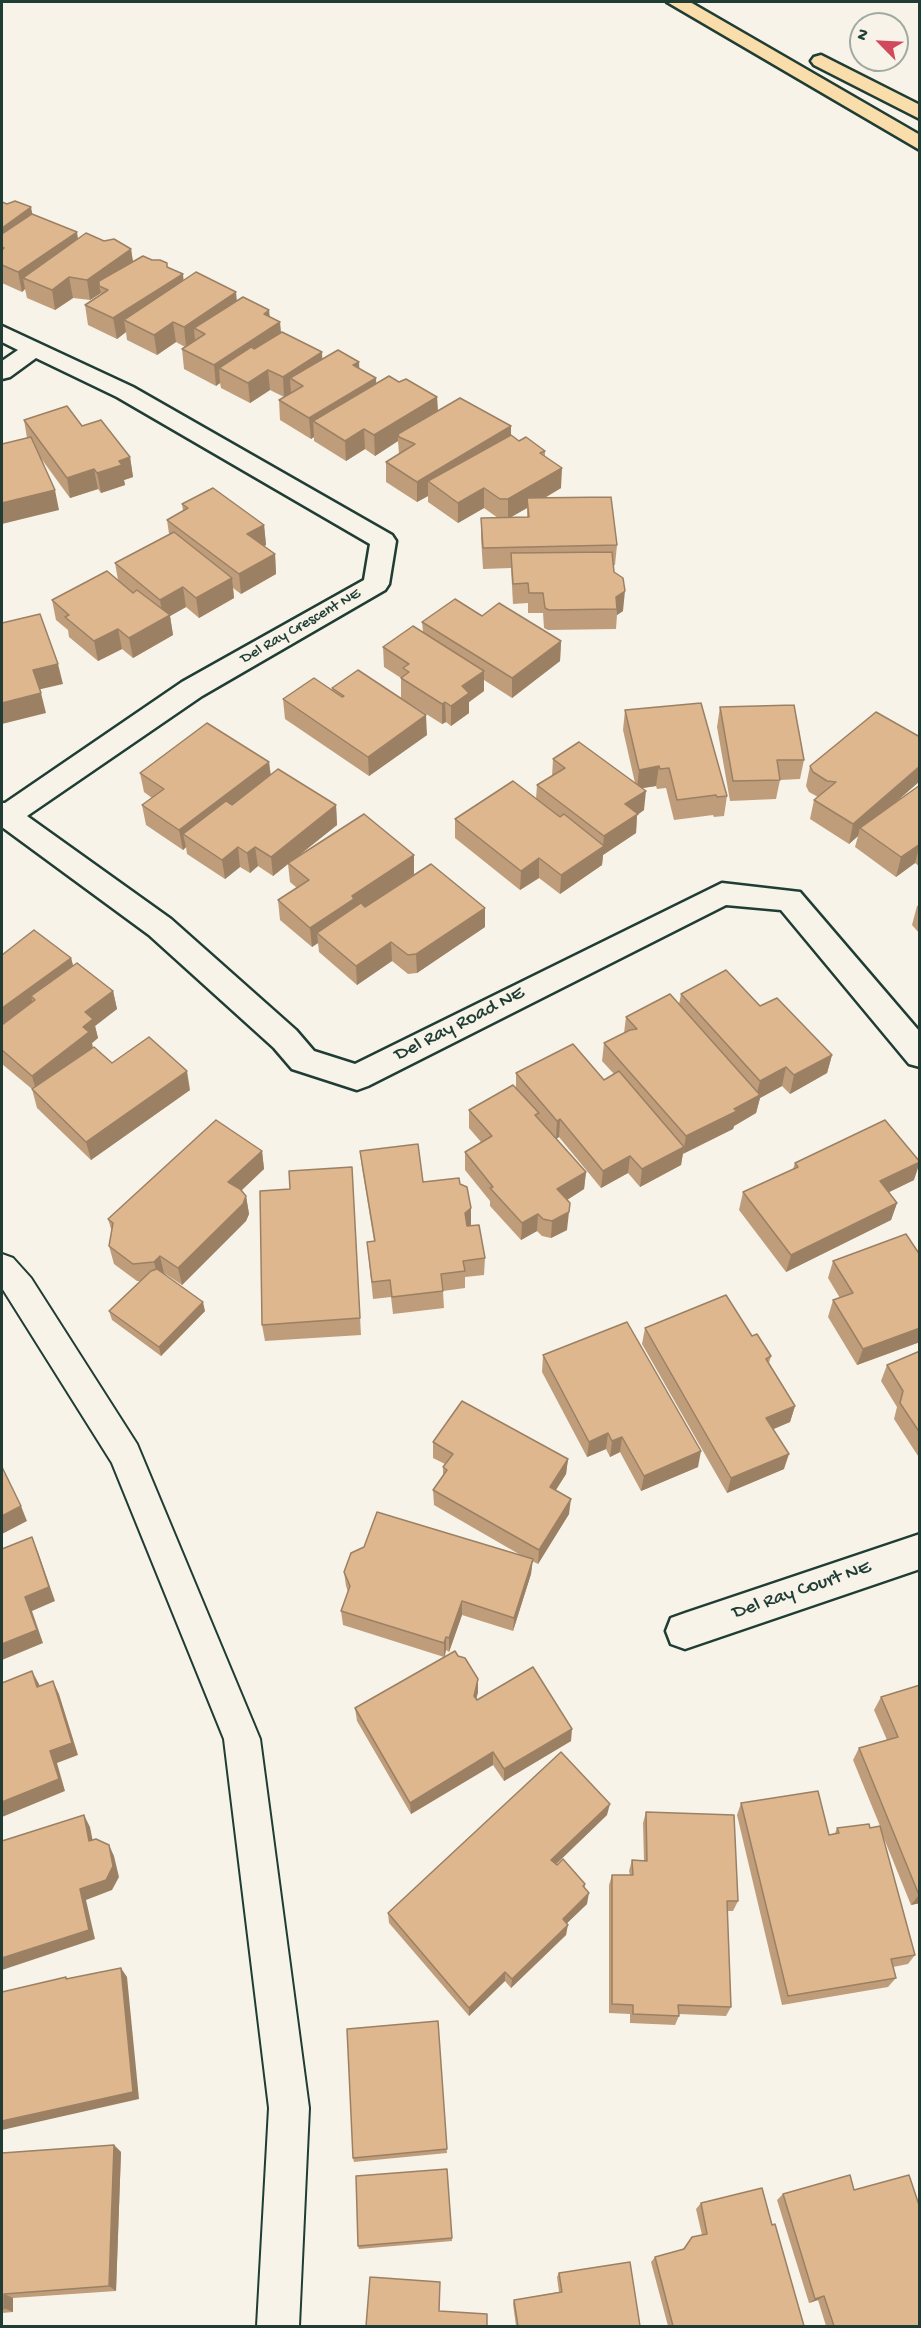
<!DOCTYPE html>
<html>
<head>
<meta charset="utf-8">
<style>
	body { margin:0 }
	#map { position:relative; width:921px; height:2328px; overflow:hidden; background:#f7f3e8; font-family:"Gochi Hand",sans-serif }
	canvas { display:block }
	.frame { position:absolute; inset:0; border:3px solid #1f3d34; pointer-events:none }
	.north { position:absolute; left:849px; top:12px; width:60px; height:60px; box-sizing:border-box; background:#f7f3e8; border:2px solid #a1aaa0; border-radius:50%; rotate:294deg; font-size:16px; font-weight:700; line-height:24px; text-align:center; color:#1f3d34 }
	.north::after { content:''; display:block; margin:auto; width:21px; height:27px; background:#d1495b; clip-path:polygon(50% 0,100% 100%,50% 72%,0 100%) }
</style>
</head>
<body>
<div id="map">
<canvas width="921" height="2328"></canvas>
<div class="frame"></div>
<div class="north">N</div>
</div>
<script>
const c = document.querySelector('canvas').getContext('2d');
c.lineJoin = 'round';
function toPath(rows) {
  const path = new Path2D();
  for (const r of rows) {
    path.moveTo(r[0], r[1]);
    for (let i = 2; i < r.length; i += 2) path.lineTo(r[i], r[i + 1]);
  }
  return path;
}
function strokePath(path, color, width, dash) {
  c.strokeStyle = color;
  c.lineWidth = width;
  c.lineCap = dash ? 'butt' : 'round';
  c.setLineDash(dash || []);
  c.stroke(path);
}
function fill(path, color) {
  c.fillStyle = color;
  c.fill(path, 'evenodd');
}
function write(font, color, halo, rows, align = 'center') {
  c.font = font + ' "Gochi Hand",sans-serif';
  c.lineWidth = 4.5;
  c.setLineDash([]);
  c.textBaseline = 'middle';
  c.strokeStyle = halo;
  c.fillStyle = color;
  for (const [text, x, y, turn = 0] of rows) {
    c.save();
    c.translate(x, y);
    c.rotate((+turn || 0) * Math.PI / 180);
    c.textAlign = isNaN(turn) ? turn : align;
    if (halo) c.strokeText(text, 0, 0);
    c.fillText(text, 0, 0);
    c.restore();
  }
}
const service = toPath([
	[2,1254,13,1258,31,1278,137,1444,260,1739,309,2108,299,2326,257,2326,269,2108,224,1739,112,1463,2,1288,2,1254]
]);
const minor = toPath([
	[2,326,133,387,392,535,396,541,389,584,385,590,202,696,27,816,171,919,296,1030,314,1051,355,1064,722,883,800,892,920,1032,920,1067,909,1064,781,910,726,905,368,1086,357,1090,292,1069,274,1048,149,935,2,827,2,803,5,803,182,682,364,580,370,544,117,397,36,358,10,377,2,379,2,361,18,350,2,342,2,326],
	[920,1534,920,1569,685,1649,671,1644,666,1631,671,1618,685,1613,920,1534]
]);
const motorway = toPath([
	[667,2,690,2,920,135,920,150,667,2],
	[821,55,920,105,920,119,814,65,811,61,814,57,821,55]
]);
strokePath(service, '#1f3d34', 4);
strokePath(minor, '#1f3d34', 5);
strokePath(motorway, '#1f3d34', 5);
fill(service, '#f7f3e8');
fill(minor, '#f7f3e8');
fill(motorway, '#f9ddab');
fill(toPath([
	[2,202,32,214,78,239,104,241,131,249,133,262,167,267,183,281,236,302,270,317,281,332,322,352,322,359,359,362,359,368,376,384,399,382,437,397,438,411,511,436,519,441,545,451,545,457,561,488,545,498,617,545,615,565,613,565,614,572,623,611,617,615,616,629,548,630,544,628,543,613,528,613,528,603,513,604,511,568,483,569,481,538,481,518,498,518,484,508,458,523,428,502,428,496,417,502,386,482,386,462,399,454,398,441,375,456,365,449,346,461,314,441,314,437,311,439,280,420,279,400,284,397,270,390,250,403,221,388,220,383,216,386,184,369,182,349,185,347,176,342,157,355,127,340,126,332,117,339,88,325,85,305,101,294,101,293,90,300,73,298,55,310,27,298,25,289,22,292,2,283],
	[527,508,527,517,510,517],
	[24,420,82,426,130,457,133,477,124,480,125,485,101,493,98,489,70,498,40,457,59,510,27,438],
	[182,504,264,525,266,545,264,546,275,554,276,574,241,594,233,588,234,598,199,618,186,607,170,616,173,635,133,658,122,649,98,661,69,637,68,630,56,620,52,600,118,580,115,563,169,534,167,520,183,511],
	[482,616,561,641,560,661,512,698,484,680,484,691,469,702,469,713,451,726,446,722,442,724,401,698,401,678,384,667,383,647,423,632,422,622],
	[332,688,427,735,369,776,285,719,283,699,332,690],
	[720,707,804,760,800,779,780,780,776,799,730,801,717,727],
	[625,710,727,796,724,816,714,817,713,815,674,820,666,788,657,789,656,786,642,788,644,810,637,815,636,833,603,855,602,865,560,894,539,878,520,890,455,838,455,819,536,799,537,785,552,776,553,759,635,783,623,730],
	[269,762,271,775,336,805,337,825,297,857,414,874,485,908,485,927,417,973,408,974,392,961,357,985,319,952,318,943,312,947,280,920,278,900,297,888,290,882,288,864,273,876,258,866,250,873,240,867,225,879,187,854,186,847,183,850,146,825,142,805,152,798,144,792,140,773],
	[810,766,920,781,894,803,920,785,920,867,915,863,896,877,855,847,858,836,849,844,810,819,814,800,818,797,809,792,806,786],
	[920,905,920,934,912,925,917,906],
	[2,955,71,958,73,965,113,991,117,1009,95,1026,98,1038,92,1043,93,1048,112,1063,190,1090,91,1160,37,1108,32,1089,2,1064],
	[681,994,760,1006,832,1055,827,1073,790,1094,782,1086,760,1098,756,1113,734,1126,733,1129,683,1153,681,1165,640,1187,628,1173,601,1188,559,1137,556,1139,586,1172,584,1189,567,1200,567,1230,551,1238,542,1236,537,1231,521,1240,490,1206,490,1201,465,1170,465,1152,481,1142,469,1128,469,1110,516,1088,516,1073,604,1080,614,1074,602,1061,604,1043,624,1033,626,1017,679,1004],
	[262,1151,264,1169,242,1190,246,1196,249,1214,246,1221,182,1285,164,1273,205,1311,161,1356,112,1320,109,1311,141,1281,137,1281,114,1264,109,1246,112,1232,108,1219],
	[360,1151,423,1182,460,1184,471,1208,470,1226,485,1258,484,1275,465,1277,465,1288,443,1291,444,1308,393,1314,391,1297,373,1299,367,1242,374,1241,362,1168],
	[795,1163,914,1180,889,1192,897,1203,891,1220,786,1272,739,1210,743,1192,793,1169],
	[352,1167,361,1335,265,1341,262,1325,290,1189],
	[920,1255,920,1342,857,1365,828,1317,833,1300,840,1298,828,1278,833,1261],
	[645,1328,752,1336,771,1356,769,1363,795,1406,790,1422,773,1429,784,1469,727,1493,642,1344],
	[920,1351,920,1459,894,1419,897,1407,881,1381,887,1365],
	[543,1355,698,1467,641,1491,620,1452,610,1457,606,1449,587,1457,542,1372],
	[433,1442,568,1459,566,1474,556,1490,569,1514,538,1564,532,1561,531,1574,513,1631,462,1615,449,1652,446,1650,445,1657,478,1692,476,1699,477,1700,571,1741,504,1781,493,1765,411,1814,357,1721,355,1708,444,1657,343,1625,341,1611,348,1592,346,1586,344,1572,524,1557,434,1505,433,1490,443,1476,443,1467,445,1464,433,1458],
	[920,1685,920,1903,911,1905,881,1831,915,1955,908,1964,893,1967,896,1978,888,1987,782,2005,737,1815,741,1803,829,1835,835,1833,837,1828,870,1828,880,1826,853,1760,859,1748,887,1740,874,1710,881,1697],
	[646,1812,738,1901,733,1911,727,1911,731,2007,726,2016,679,2014,679,2016,675,2025,630,2023,630,2014,609,2013,609,1885,612,1875,630,1875,629,1871,632,1860,644,1861,643,1823],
	[607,1815,556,1864,585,1884,585,1888,587,1904,567,1923,566,1935,511,1988,505,1981,469,2016,389,1923,388,1913],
	[438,2021,447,2153,354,2162,353,2158],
	[114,2145,121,2152,116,2291,13,2298,13,2312,2,2313,2,2153],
	[854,2190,920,2326,826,2326,818,2300,809,2303,777,2200,783,2194],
	[701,2203,772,2225,804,2326,668,2326,651,2262,655,2257,683,2249,692,2237,702,2235,696,2209],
	[452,2238,452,2241,359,2249,358,2246],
	[559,2273,640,2326,516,2326,513,2304,514,2300,559,2292,557,2277]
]), '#bf9d7b');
fill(toPath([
	[31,207,35,227,2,247,2,228],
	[77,232,80,252,23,278,25,289,22,292,18,272],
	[131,249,134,269,99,286,101,293,90,300,87,280],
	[183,274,185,294,124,320,126,332,117,339,113,318],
	[69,277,73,298,55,310,52,290],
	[236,292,238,312,194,328,195,341,186,347,184,327],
	[269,310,271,328,280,322,282,342,219,368,220,383,216,386,214,365,264,314],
	[173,322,176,342,157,355,154,335],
	[322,352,323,372,290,378,291,393,284,397,283,377],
	[359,362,360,382,353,365],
	[268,370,270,390,250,403,248,383],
	[376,378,377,398,313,421,314,437,311,439,309,418],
	[437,397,438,417,398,434,398,441,375,456,374,435],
	[511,426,511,447,428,481,428,496,417,502,417,482],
	[364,429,365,449,346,461,345,441],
	[130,457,133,477,124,480,125,485,101,493,97,473,119,461],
	[562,468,561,488,528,507,527,498,527,508,508,519,508,499],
	[94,469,98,489,70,498,67,478],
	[484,488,484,508,458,523,458,503],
	[55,490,59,510,2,524,2,503],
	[264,525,266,545,250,554,247,534],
	[275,554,276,574,241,594,239,574],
	[232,578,234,598,199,618,196,598],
	[183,587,186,607,170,616,173,635,133,658,129,638,163,619,160,600],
	[625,591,623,611,617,615,616,597],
	[118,629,122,649,98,661,94,641],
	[561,641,560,661,512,698,512,678],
	[58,664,63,684,37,690,33,670],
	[484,671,484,691,469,702,469,713,451,726,451,706,462,686],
	[41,693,46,713,2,724,2,703],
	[445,702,446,722,442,724,442,704],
	[426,715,427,735,369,776,368,757],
	[269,762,271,782,183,834,186,847,183,850,179,830],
	[659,766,656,786,637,789,639,770],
	[920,766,920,781,864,830,860,828,858,836,849,844,853,824],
	[646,791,644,810,637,815,636,833,603,855,602,865,560,894,561,875,603,846,604,836,625,804],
	[336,805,337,825,273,876,271,857],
	[920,844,915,863,896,877,901,857],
	[238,847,240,867,225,879,222,860],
	[255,847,258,866,250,873,247,853],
	[414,855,414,874,355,914,317,933,318,943,312,947,310,928,352,896],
	[539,858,539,878,520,890,521,871],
	[485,908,485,927,417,973,416,954],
	[391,942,392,961,357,985,356,966],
	[71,958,76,977,35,1000,31,996,34,1007,2,1031,2,1008],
	[113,991,117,1009,95,1026,98,1038,92,1043,93,1051,37,1094,32,1076,83,1027,85,1012],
	[832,1055,827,1073,790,1094,794,1075],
	[786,1067,782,1086,760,1098,756,1113,734,1126,733,1129,683,1154,686,1136,756,1097,760,1081],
	[187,1071,190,1090,91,1160,86,1142],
	[560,1119,559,1137,556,1139,557,1121],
	[684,1147,681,1165,640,1187,642,1169],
	[262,1151,264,1169,231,1200,228,1182],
	[630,1156,628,1173,601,1188,603,1171],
	[920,1162,914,1180,875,1199,880,1181],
	[586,1172,584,1189,556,1207,557,1189],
	[246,1196,249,1214,246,1221,182,1285,178,1268],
	[897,1203,891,1220,786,1272,791,1255],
	[471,1208,471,1226,465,1231,465,1213],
	[569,1212,567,1230,551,1238,552,1221],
	[538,1214,537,1231,521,1240,522,1223],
	[160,1256,164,1273,158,1279,154,1262],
	[203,1302,205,1311,161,1356,159,1347],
	[920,1328,920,1342,857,1365,863,1349],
	[795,1406,790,1422,762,1434,766,1418],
	[608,1433,606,1449,587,1457,589,1442],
	[622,1437,620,1452,610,1457,612,1441],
	[701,1451,698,1467,641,1491,644,1476],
	[789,1454,784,1469,727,1493,731,1478],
	[568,1459,566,1474,548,1502,550,1487],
	[571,1499,569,1514,538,1564,539,1550],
	[21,1506,27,1521,2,1534,2,1516],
	[32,1537,38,1552,55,1601,32,1611,43,1643,2,1660,2,1644,25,1597],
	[533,1559,531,1574,513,1631,514,1618],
	[462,1601,462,1615,449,1652,449,1638],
	[446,1637,446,1650,444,1657,444,1643],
	[32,1671,39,1684,44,1700,37,1687],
	[478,1679,478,1692,474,1709,474,1696],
	[53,1681,59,1694,78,1755,57,1763,65,1791,2,1817,2,1802,50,1751],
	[572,1729,571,1741,504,1781,504,1769],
	[493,1752,493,1765,411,1814,410,1803],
	[610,1804,607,1815,550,1870,551,1860],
	[84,1815,90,1827,95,1852,89,1841],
	[109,1845,114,1856,119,1877,112,1890,86,1900,95,1939,2,1970,2,1958,80,1889],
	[589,1893,587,1904,561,1929,563,1919],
	[919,1895,920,1903,911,1905],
	[568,1925,566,1935,511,1988,512,1979],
	[121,1968,127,1977,139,2099,2,2130,2,2121],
	[505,1972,505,1981,469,2016,469,2008],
	[114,2145,121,2152,116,2291,109,2286],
	[4,2294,13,2298,13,2312,4,2308],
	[824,2296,818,2300,809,2303,815,2299]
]), '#9b8064');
const building = toPath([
	[15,201,31,207,2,228,2,202,7,204,15,201],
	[32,214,77,232,18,272,2,265,2,250,4,248,2,247,2,234,32,214],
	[86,233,104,241,114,239,131,249,87,280,69,277,52,290,23,278,86,233],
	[143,256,152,260,160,260,167,263,167,267,183,274,113,318,85,305,108,290,99,286,99,281,143,256],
	[196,272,236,292,184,327,173,322,154,335,124,320,196,272],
	[243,297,269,310,264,314,280,322,214,365,182,349,205,334,194,328,243,297],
	[282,332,322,352,283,377,268,370,248,383,219,368,251,347,254,349,282,332],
	[338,350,359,362,353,365,376,378,309,418,279,400,303,386,290,378,338,350],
	[389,376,399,382,406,379,437,397,374,435,364,429,345,441,313,421,389,376],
	[460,398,511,426,417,482,386,462,415,444,399,437,398,434,460,398],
	[67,406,82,426,101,420,130,457,119,461,122,465,97,473,94,469,67,478,24,420,67,406],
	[511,435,519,441,526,437,545,451,540,453,562,468,508,499,500,499,484,488,458,503,428,481,511,435],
	[31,437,55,490,2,503,2,444,31,437],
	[213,488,264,525,247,534,275,554,239,574,167,520,188,508,182,504,213,488],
	[611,497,617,545,483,548,481,518,529,517,527,498,611,497],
	[174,532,232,578,196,598,183,587,160,600,115,563,174,532],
	[612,552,614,572,623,578,625,591,616,597,617,609,549,610,545,608,543,593,529,593,528,583,513,584,511,553,612,552],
	[107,571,133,593,137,590,170,615,129,638,118,629,94,641,65,617,69,615,52,600,107,571],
	[455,599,482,616,499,603,561,641,512,678,422,622,455,599],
	[40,614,58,664,33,670,41,693,2,703,2,623,40,614],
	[413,626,484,671,462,686,469,693,451,706,445,702,442,704,401,678,409,672,403,668,409,664,383,647,413,626],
	[358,670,426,715,368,757,283,699,314,678,342,697,344,696,332,688,358,670],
	[701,703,727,796,717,797,716,795,677,800,669,768,660,769,659,766,639,770,625,710,701,703],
	[794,705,804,760,777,760,780,780,733,781,720,707,794,705],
	[876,712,920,737,920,766,853,824,814,800,836,782,827,781,813,772,810,766,876,712],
	[207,723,269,762,179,830,142,805,164,789,140,773,207,723],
	[579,742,646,791,625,804,638,814,604,836,537,785,565,768,553,759,579,742],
	[278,769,336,805,271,857,255,847,247,853,238,847,222,860,183,834,226,801,232,805,278,769],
	[513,781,560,817,564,814,604,846,561,875,539,858,521,871,455,819,513,781],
	[920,785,920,844,901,857,860,828,920,785],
	[364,814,414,855,352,896,354,899,310,928,278,900,309,880,288,863,364,814],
	[431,864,485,908,416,954,408,955,391,942,356,966,317,933,361,903,365,907,431,864],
	[34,930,71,958,2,1008,2,955,34,930],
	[77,963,113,991,85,1012,93,1019,83,1027,89,1032,32,1076,2,1050,2,1025,35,1000,31,996,77,963],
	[726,970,760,1006,777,998,832,1055,794,1075,786,1067,760,1081,681,994,726,970],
	[670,994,760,1095,734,1109,737,1111,686,1136,604,1043,630,1030,637,1029,626,1017,670,994],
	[149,1037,187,1071,86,1142,32,1089,94,1047,112,1063,149,1037],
	[573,1044,604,1080,619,1071,684,1147,642,1169,630,1156,603,1171,560,1119,557,1121,516,1073,573,1044],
	[513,1085,539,1113,535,1115,586,1172,557,1189,570,1203,569,1212,552,1221,543,1219,538,1214,522,1223,490,1188,493,1187,465,1152,492,1136,469,1110,513,1085],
	[216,1120,262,1151,228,1182,240,1189,246,1196,243,1204,178,1268,160,1256,154,1262,133,1264,109,1246,113,1223,108,1219,216,1120],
	[885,1120,920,1162,880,1181,897,1203,791,1255,743,1192,798,1167,795,1163,885,1120],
	[418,1144,423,1182,459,1178,460,1184,467,1187,471,1208,465,1213,467,1226,479,1225,485,1258,463,1261,465,1271,441,1274,443,1291,392,1297,390,1280,372,1282,367,1242,375,1241,360,1151,418,1144],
	[352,1167,360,1318,262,1325,260,1191,290,1189,289,1171,352,1167],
	[906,1234,920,1255,920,1328,863,1349,833,1300,853,1293,833,1261,906,1234],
	[157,1269,203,1302,159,1347,109,1311,151,1271,157,1269],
	[726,1295,752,1336,757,1334,771,1356,766,1359,795,1406,766,1418,789,1454,731,1478,645,1328,726,1295],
	[627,1322,701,1451,644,1476,622,1437,612,1441,608,1433,589,1442,543,1355,627,1322],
	[920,1351,920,1433,900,1403,903,1391,887,1365,920,1351],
	[462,1401,568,1459,550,1487,571,1499,539,1550,433,1490,447,1470,443,1467,453,1454,433,1442,462,1401],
	[2,1467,21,1506,2,1516,2,1467],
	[377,1512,533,1559,514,1618,462,1601,449,1638,446,1637,444,1643,341,1611,350,1586,344,1572,351,1553,364,1547,377,1512],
	[32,1537,49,1587,25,1597,37,1630,2,1644,2,1549,32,1537],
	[455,1651,458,1656,465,1658,478,1679,474,1696,477,1700,533,1667,572,1729,504,1769,493,1752,410,1803,355,1708,455,1651],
	[32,1671,37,1687,53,1681,72,1743,50,1751,59,1779,2,1802,2,1683,32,1671],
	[920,1685,920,1895,919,1895,859,1748,898,1737,881,1697,920,1685],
	[561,1752,610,1804,551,1860,557,1865,563,1859,585,1884,583,1886,589,1893,563,1919,568,1925,512,1979,505,1972,469,2008,388,1913,561,1752],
	[818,1791,829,1835,839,1833,837,1828,869,1824,870,1828,880,1826,915,1955,891,1959,896,1978,788,1996,741,1803,818,1791],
	[646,1812,734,1815,738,1901,727,1901,731,2007,678,2005,679,2016,633,2014,633,2005,612,2004,612,1875,633,1875,632,1860,647,1861,646,1812],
	[84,1815,89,1841,96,1839,109,1845,113,1866,106,1880,80,1889,89,1930,2,1958,2,1841,84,1815],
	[121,1968,133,2092,2,2121,2,1992,66,1977,66,1979,121,1968],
	[438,2021,447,2149,353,2158,347,2029,438,2021],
	[114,2145,109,2286,4,2294,4,2308,2,2309,2,2153,114,2145],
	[447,2169,452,2238,358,2246,356,2176,447,2169],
	[850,2175,854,2190,909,2175,920,2208,920,2326,834,2326,824,2296,815,2299,783,2194,850,2175],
	[762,2188,772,2225,775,2224,804,2326,673,2326,655,2257,684,2249,692,2237,707,2234,701,2203,762,2188],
	[630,2262,640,2326,518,2326,514,2300,562,2292,559,2273,630,2262],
	[370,2277,440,2282,439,2311,487,2314,487,2326,366,2326,370,2277]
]);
fill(building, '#deb78f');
strokePath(building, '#9b8064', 1.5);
write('16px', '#1f3d34', '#f7f3e8', [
	["Del Ray Crescent NE",301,627,-30]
]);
write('20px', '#1f3d34', '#f7f3e8', [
	["Del Ray Road NE",460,1025,-27],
	["Del Ray Court NE",802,1591,-19]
]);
</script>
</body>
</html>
